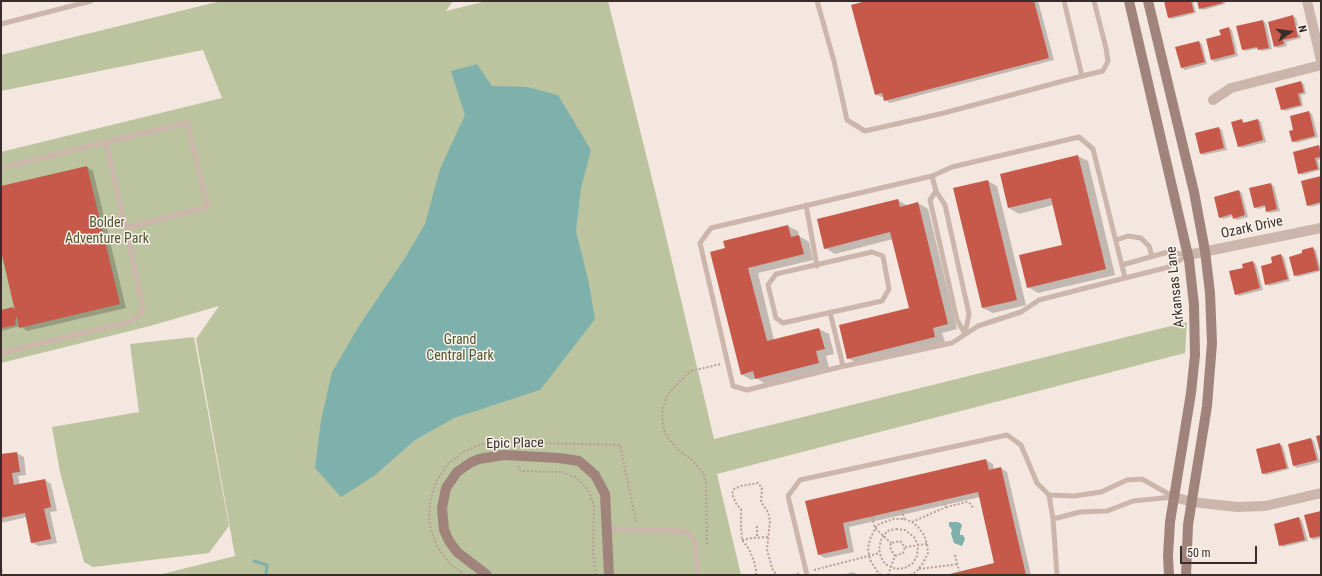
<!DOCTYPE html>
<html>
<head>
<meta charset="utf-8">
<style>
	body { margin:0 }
	#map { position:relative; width:1322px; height:576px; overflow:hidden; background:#f3e7df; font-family:"Roboto Condensed",sans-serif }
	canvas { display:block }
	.frame { position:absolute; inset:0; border:2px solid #392d2a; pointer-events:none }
	.north { position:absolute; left:1270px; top:12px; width:40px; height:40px; -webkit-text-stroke:3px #faf2ec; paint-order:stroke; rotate:76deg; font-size:11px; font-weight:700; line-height:16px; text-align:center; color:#392d2a }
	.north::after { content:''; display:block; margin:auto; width:14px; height:18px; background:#392d2a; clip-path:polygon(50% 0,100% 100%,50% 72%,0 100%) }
	.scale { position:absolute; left:1180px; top:546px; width:77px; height:18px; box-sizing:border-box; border:2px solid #392d2a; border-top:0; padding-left:5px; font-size:12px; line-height:14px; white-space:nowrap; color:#392d2a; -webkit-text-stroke:3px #faf2ec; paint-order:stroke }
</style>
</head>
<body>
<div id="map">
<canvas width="1322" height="576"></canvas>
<div class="frame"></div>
<div class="north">N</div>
<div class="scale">50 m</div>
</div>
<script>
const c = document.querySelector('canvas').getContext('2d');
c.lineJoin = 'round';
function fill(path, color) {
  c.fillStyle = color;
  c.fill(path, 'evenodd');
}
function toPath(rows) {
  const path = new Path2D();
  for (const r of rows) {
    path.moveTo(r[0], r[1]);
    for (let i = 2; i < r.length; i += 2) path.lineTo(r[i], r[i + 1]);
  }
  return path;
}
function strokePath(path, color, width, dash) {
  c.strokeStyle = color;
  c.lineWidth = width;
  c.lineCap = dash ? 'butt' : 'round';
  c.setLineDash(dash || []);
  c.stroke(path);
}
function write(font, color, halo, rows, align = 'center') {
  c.font = font + ' "Roboto Condensed",sans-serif';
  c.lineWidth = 3;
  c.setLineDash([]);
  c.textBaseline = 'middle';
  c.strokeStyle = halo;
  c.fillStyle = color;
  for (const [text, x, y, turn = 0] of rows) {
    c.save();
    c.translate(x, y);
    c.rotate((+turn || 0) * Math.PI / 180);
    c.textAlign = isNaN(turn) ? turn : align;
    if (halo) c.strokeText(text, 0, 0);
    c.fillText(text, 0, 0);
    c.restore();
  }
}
fill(toPath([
	[221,1,453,1,446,11,487,1,608,1,660,211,714,439,1187,322,1185,353,717,474,741,575,158,575,235,556,196,339,219,306,150,326,1,363,1,152,222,98,203,50,1,91,1,55],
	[194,337,229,526,209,553,93,567,84,562,60,472,52,427,139,412,130,344]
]), '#bbc39f');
fill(toPath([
	[477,64,492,86,527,87,558,95,591,150,581,188,576,231,588,279,595,319,540,390,454,418,415,440,374,476,341,497,315,468,321,421,332,372,359,326,405,258,425,224,440,169,465,115,451,71],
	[949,522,957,522,960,523,962,525,960,532,960,535,963,535,965,539,962,546,954,543,951,534,952,530,949,526]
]), '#7eb0ac');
fill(toPath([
	[870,1,1038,1,1054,60,890,103,885,100,884,96,881,97,876,94],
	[1165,1,1193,1,1196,13,1172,19,1169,18],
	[1198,1,1225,1,1225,4,1203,10,1200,8],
	[1292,16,1296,18,1301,38,1286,42,1287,46,1278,48,1275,46],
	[1262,21,1266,23,1272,49,1262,51,1259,48,1246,51,1243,50],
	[1228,28,1232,30,1238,56,1215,62,1212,60,1222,36],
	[1199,42,1202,44,1207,64,1185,70,1182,68],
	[1301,82,1304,84,1306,94,1301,95,1303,106,1285,111,1282,109],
	[1309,112,1312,114,1318,137,1296,143,1293,141,1294,131],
	[1242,120,1245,124,1258,120,1261,122,1266,142,1242,148,1238,146],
	[1219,128,1222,130,1227,150,1204,155,1201,154],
	[1319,146,1321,148,1321,159,1318,160,1320,170,1302,175,1299,173],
	[1078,156,1088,161,1115,275,1038,293,1028,287,1063,246,1053,205,1019,214,1009,208],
	[87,167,93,171,126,308,27,331,20,326,1,331,1,311,13,308,16,310,1,247,1,187],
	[1321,177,1321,204,1311,207,1308,205],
	[988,181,997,186,1026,305,993,313,983,308],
	[1271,184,1274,186,1280,211,1270,213,1267,211,1266,207,1258,209,1255,207],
	[1239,191,1242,193,1248,217,1237,220,1233,216,1223,219,1220,217],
	[898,200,908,206,918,203,928,209,957,329,942,333,945,342,858,364,848,358,910,309,893,239,835,254,825,248],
	[788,226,798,231,799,236,809,242,813,260,758,273,774,340,819,329,829,334,834,354,826,356,829,368,766,384,756,378,751,380,741,374,726,249],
	[1313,248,1316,250,1321,271,1298,277,1295,275,1304,254],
	[1281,255,1284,257,1290,281,1269,286,1266,284,1274,263],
	[1253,262,1256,264,1263,290,1239,296,1236,294,1244,268],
	[1311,439,1314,441,1320,462,1297,468,1294,466],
	[1280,444,1283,446,1289,469,1266,475,1263,473,1257,450],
	[17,453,24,457,26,475,18,476,20,485,45,480,51,484,57,511,50,512,57,543,39,546,32,543,27,517,1,523,1,455],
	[986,460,993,464,994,470,1001,468,1007,472,1031,575,948,575,995,564,980,497,849,527,854,552,825,558,818,554,806,502],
	[1321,512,1321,538,1314,540,1311,538],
	[1299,518,1302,520,1308,541,1283,547,1280,545],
	[1,561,3,572,1,573],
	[853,572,858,575,842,575]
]), '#0003');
strokePath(toPath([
	[254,561,267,565,266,575]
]), '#7eb0ac', 3);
fill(toPath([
	[866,1,1034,1,1049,58,884,101,882,93,875,95,851,5],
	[1164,1,1191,1,1194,12,1168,18],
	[1197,1,1222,1,1223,3,1199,9],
	[1293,15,1298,37,1283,40,1284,44,1274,47,1268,22],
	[1263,20,1269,48,1258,50,1257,47,1242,50,1236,26],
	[1229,27,1235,54,1211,60,1206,39,1221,35,1219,30],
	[1199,41,1205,62,1181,68,1175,47],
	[1301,81,1304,92,1298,94,1301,105,1281,110,1275,88],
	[1309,111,1315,136,1292,142,1289,131,1293,130,1290,116],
	[1242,119,1243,123,1258,119,1263,140,1238,147,1231,122],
	[1219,127,1224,148,1200,154,1195,133],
	[1319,145,1321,157,1315,158,1318,169,1298,174,1293,152],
	[1078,155,1106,269,1027,288,1019,255,1062,245,1051,198,1008,208,1000,174],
	[87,166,120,304,19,328,17,317,16,318,16,320,15,321,16,325,1,328,1,310,13,307,15,311,1,251,1,186],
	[1321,176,1321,202,1307,206,1301,181],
	[988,180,1017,300,982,308,953,188],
	[1271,183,1277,209,1266,212,1265,205,1254,208,1249,188],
	[1239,190,1245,215,1233,219,1232,214,1219,218,1214,197],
	[898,199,900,207,918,202,948,324,933,328,935,337,847,359,839,325,909,308,890,232,824,249,817,219],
	[788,225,791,237,799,235,804,254,748,268,767,341,819,328,825,349,816,351,819,363,755,379,753,371,741,375,710,252,725,248,723,241],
	[1313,247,1319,270,1294,276,1289,257,1302,253,1302,250],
	[1281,254,1288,279,1265,285,1261,266,1272,263,1271,257],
	[1253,261,1260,288,1235,295,1229,271,1243,268,1242,264],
	[1321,435,1321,452,1320,452,1316,436],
	[1311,438,1317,460,1293,466,1288,444],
	[1280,443,1287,468,1262,474,1256,449],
	[17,452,20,472,12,473,14,485,45,479,51,507,44,509,51,539,31,543,25,513,1,518,1,454],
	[986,459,989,470,1001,467,1026,575,946,575,994,563,978,492,843,523,848,548,818,555,805,501],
	[1321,511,1321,536,1310,538,1304,515],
	[1299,517,1305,540,1279,546,1274,524]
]), '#c6594a');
strokePath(toPath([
	[518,466,519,470,523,471,562,472,575,477,585,486,589,492,594,505,593,552,596,575],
	[942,500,946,507,967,502,971,504,973,508],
	[902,510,904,519],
	[872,517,875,528,891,543],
	[757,526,757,537],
	[896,529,905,530,914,537,918,545,917,556,913,563,905,568,896,569,885,564,881,557,879,549,881,540,887,531,896,529],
	[742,540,752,538,769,537],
	[707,544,706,481,703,473,692,460,678,450,668,438,664,430,662,415,663,407,668,394,681,380,691,371,721,364],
	[955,555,959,571],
	[895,556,903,553,905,547],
	[919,569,958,564],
	[814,570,880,553],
	[465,575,449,563,438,548,431,530,429,521,430,502,436,482,447,465,463,452,482,444,502,442,620,445,636,522],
	[756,575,756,570,754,561,749,549,742,540,741,527,741,509,737,505,732,494,734,489,741,486,758,483,762,488,761,502,768,512,770,521,767,550,773,571,778,575],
	[793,575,800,573],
	[875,575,880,574,877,571,870,560,868,548,870,539,877,525,893,519,904,519,912,522,946,507],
	[888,575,895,556,891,550,890,546,891,543,900,541,905,547,927,544],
	[910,575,916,572,923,563,928,553,927,544,924,535,918,527,912,522]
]), '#b89f95', 2, [2, 2]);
strokePath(toPath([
	[817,1,834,61,847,120,865,131,944,113,1082,76,1064,1],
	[1,24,91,1],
	[1082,76,1103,71,1108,61,1106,48,1094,1],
	[1079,137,1093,149,1125,278,1039,300,1021,312,978,326,952,343,840,367,747,390,733,386,700,243,711,228,932,176,952,167,1079,137],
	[106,142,187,123,208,207,126,228],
	[1,168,106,142,143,306,140,315,129,322,1,353],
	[932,176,936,191,945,205,969,314,965,334],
	[936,191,930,200,957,320,965,334],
	[806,205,817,266],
	[1116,240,1128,236,1141,238,1149,246,1152,256],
	[872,252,883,256,889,289,882,301,783,323,776,318,768,285,776,274,872,252],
	[1122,265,1168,252,1188,255],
	[1125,278,1169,267,1188,255],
	[830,312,843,366],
	[1049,495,1074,496,1101,492,1127,480,1142,479,1174,497],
	[1053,519,1080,512,1107,511,1133,501,1173,497],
	[607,529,683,531,691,536,695,543,698,575],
	[807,575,788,496,800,480,1007,435,1021,445,1037,483,1049,495,1053,519,1057,575]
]), '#ccb6ab', 5);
strokePath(toPath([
	[1307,1,1321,60],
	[1213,100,1231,88,1321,65],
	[1188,255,1321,228],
	[1174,497,1192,502,1237,507,1265,506,1321,493]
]), '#ccb6ab', 10);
strokePath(toPath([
	[1129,1,1189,260,1194,305,1195,355,1191,393,1170,522,1168,556,1169,575],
	[1148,1,1194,192,1205,251,1210,293,1212,343,1207,406,1188,525,1186,575],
	[487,575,457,552,449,541,444,530,442,508,446,488,457,472,470,463,479,459,504,455,559,458,579,461,595,475,605,494,609,575]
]), '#a0847c', 10);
write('14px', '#4e582e', '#faf2ec', [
	["Bolder",107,223],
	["Adventure Park",107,239],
	["Grand",460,340],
	["Central Park",460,356]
]);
write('14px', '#392d2a', '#faf2ec', [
	["Ozark Drive",1252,228,-12],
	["Arkansas Lane",1176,287,-96],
	["Epic Place",515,444,-1]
]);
</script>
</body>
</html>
